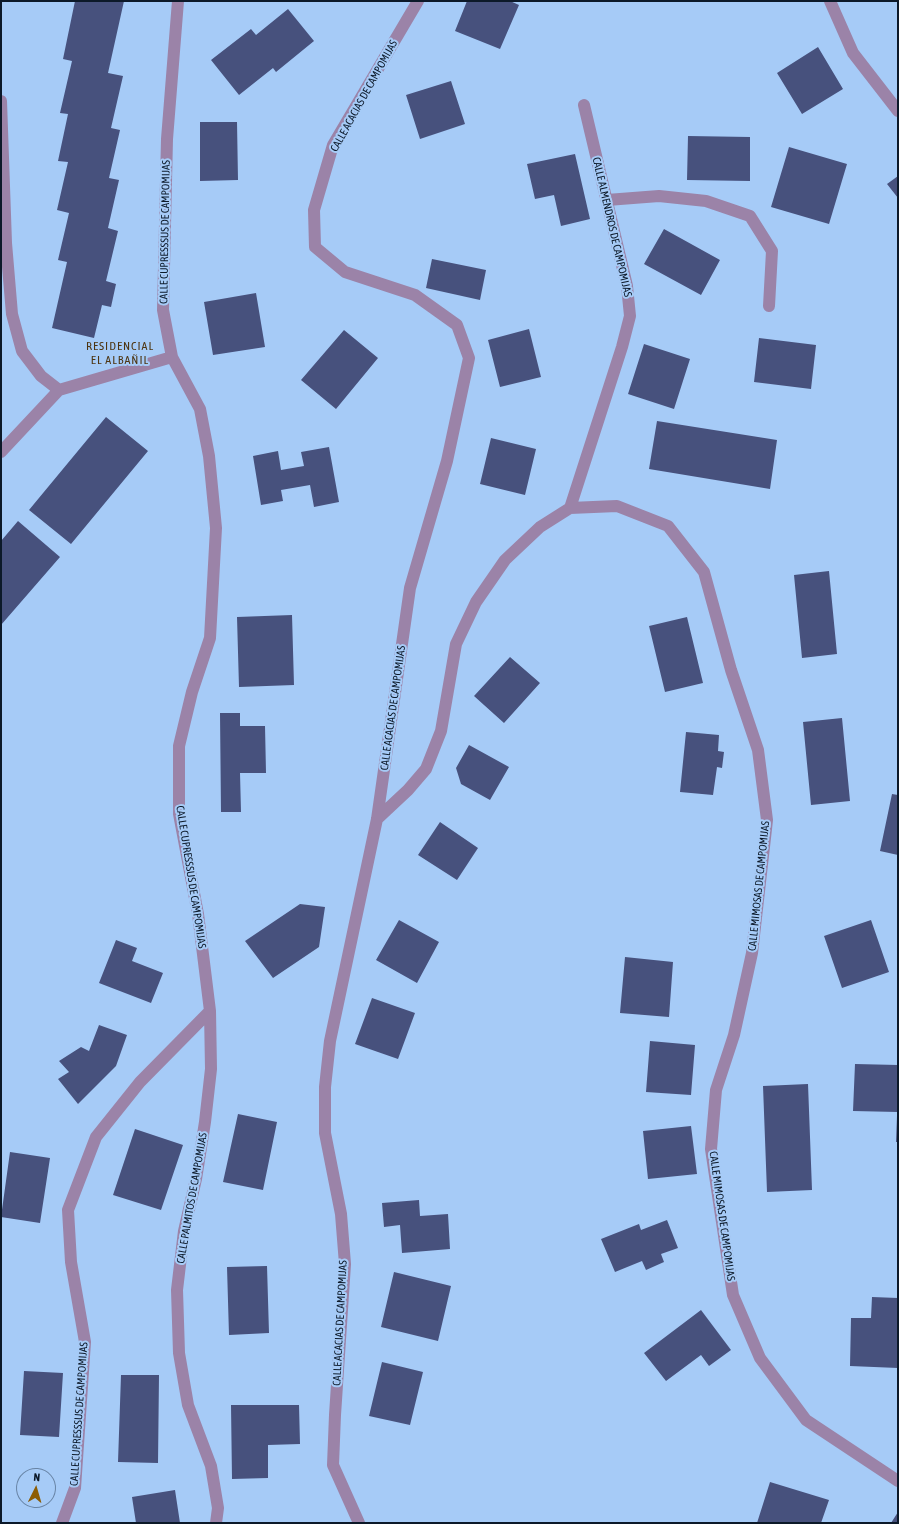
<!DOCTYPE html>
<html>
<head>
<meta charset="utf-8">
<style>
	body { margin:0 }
	#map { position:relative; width:899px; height:1524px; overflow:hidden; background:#a6cbf7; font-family:"Asap Condensed",sans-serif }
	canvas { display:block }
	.frame { position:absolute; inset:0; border:2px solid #0c1929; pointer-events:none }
	.north { position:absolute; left:16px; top:1468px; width:40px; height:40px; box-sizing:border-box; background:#a6cbf7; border:1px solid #6884a5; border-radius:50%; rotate:5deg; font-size:11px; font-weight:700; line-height:16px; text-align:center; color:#0c1929 }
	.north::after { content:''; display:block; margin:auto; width:14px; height:18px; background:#8c5c04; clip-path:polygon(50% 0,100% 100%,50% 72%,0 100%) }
</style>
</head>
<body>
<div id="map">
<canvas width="899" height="1524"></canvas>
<div class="frame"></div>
<div class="north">N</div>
</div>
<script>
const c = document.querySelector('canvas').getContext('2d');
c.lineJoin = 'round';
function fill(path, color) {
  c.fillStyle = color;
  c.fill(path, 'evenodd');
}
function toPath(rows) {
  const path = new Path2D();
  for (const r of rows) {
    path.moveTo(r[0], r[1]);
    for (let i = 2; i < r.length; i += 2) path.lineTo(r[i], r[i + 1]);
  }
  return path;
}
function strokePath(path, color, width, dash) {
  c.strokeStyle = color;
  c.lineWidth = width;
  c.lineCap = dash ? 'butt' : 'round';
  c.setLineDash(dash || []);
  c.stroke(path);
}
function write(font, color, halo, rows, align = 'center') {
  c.font = font + ' "Asap Condensed",sans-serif';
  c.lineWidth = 4;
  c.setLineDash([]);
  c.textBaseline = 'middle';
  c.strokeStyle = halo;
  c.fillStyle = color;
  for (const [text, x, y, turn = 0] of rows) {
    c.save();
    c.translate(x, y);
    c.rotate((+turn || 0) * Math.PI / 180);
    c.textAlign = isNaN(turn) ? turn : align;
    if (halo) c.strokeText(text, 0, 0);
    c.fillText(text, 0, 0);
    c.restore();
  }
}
fill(toPath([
	[75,1,124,1,108,73,123,76,111,128,120,130,109,178,119,180,108,228,118,231,106,281,116,284,111,307,102,305,94,338,52,328,67,262,58,260,69,213,57,210,68,162,58,161,68,114,60,113,72,61,63,59],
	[467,1,510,1,519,5,500,49,455,31],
	[288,9,314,41,276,72,273,68,239,95,211,60,251,29,256,35],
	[818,47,843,89,802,114,777,73],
	[451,81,465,124,420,139,406,95],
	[200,122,237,122,238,180,200,181],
	[688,136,750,137,750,181,687,180],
	[789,147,847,164,829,224,771,207],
	[575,154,590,219,561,226,554,195,535,199,527,164],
	[898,176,898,198,887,184],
	[664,229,720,260,701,295,644,264],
	[432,259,486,270,480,300,426,288],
	[256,293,265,347,213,355,204,302],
	[529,329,541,377,500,387,488,340],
	[344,330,378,358,336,409,301,380],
	[759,338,816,345,811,389,754,382],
	[644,344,690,359,674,409,628,394],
	[106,417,148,451,71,544,29,510],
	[657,421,777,440,770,489,649,469],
	[491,438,536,449,525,495,480,484],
	[329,447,339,502,314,507,310,485,281,490,283,501,261,505,253,456,278,451,281,470,304,466,301,452],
	[18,521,60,557,1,625,1,541],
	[829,571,837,654,802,658,794,575],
	[292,615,294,685,239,687,237,617],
	[687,617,703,683,665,692,649,626],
	[510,657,540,683,504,723,474,696],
	[220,713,240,713,240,726,265,726,266,773,240,773,241,812,221,812],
	[842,718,850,801,811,805,803,722],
	[686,732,719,735,718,751,724,752,722,768,717,767,713,795,680,792],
	[469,745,509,767,490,800,461,784,456,768],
	[892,794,898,795,898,855,880,851],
	[440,822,478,848,457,880,418,855],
	[300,904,325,907,319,947,273,978,245,941],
	[399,920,439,942,417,983,376,960],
	[871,920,889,972,842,988,824,936],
	[116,940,137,948,132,961,163,973,151,1003,99,983],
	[625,957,673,962,669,1017,620,1013],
	[372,998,415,1013,398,1059,355,1044],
	[99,1025,127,1035,116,1066,78,1104,58,1079,69,1072,59,1061,81,1047,89,1051],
	[650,1041,695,1045,691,1095,646,1092],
	[855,1064,898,1065,898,1112,853,1111],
	[808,1084,812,1190,767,1192,763,1086],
	[238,1114,277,1122,263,1190,223,1182],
	[897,1116,898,1116,898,1142,896,1142],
	[691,1126,697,1174,648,1179,643,1131],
	[135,1129,183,1145,161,1210,113,1195],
	[10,1152,50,1158,40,1223,1,1217],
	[419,1200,420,1216,448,1214,450,1249,402,1253,400,1225,384,1227,382,1203],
	[667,1220,678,1248,661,1254,664,1262,646,1270,642,1261,615,1272,601,1239,639,1224,641,1230],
	[267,1266,269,1333,229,1335,227,1267],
	[394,1272,451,1286,438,1341,381,1327],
	[872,1297,898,1298,898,1368,850,1366,851,1318,871,1318],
	[701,1310,731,1350,709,1366,701,1355,666,1381,644,1353],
	[382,1362,423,1372,410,1425,369,1416],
	[24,1371,63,1373,59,1437,20,1435],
	[121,1375,159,1375,158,1463,118,1462],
	[231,1405,299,1405,300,1444,268,1445,268,1478,232,1479],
	[770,1482,829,1500,821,1523,757,1523],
	[175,1490,180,1523,136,1523,132,1497],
	[898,1512,898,1523,891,1523]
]), '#47517d');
strokePath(toPath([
	[830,1,853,53,898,111],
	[1,101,6,243,12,314,22,351,41,376,59,390],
	[607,200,659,196,706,201,750,216,772,251,769,306],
	[1,452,59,390,172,357],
	[570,508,622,347,630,316,627,286,584,105],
	[377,819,408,790,426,769,441,731,456,644,476,602,505,560,540,527,570,508,617,506,668,526,704,572,731,670,758,750,767,820,752,953,734,1035,716,1090,711,1149,733,1295,760,1358,806,1420,898,1481],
	[210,1011,211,1069,205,1122,196,1179,184,1231,177,1290,179,1353,188,1405,211,1466,218,1508,216,1523],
	[62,1523,75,1488,85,1342,71,1262,68,1210,96,1137,140,1082,210,1011,198,914,179,814,179,746,192,692,210,638,216,528,209,456,200,409,172,357,163,310,167,139,178,1],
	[359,1523,333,1465,335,1415,345,1264,341,1214,325,1133,325,1087,330,1041,377,819,410,588,447,461,469,358,457,325,415,295,345,272,315,247,314,210,333,145,418,1]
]), '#9b83a8', 12);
write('11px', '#0c1929', '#a6cbf7', [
	["CALLE ACACIAS DE CAMPOMIJAS",364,96,-61],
	["CALLE ALMENDROS DE CAMPOMIJAS",612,227,77],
	["CALLE CUPRESSSUS DE CAMPOMIJAS",165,232,-89],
	["CALLE ACACIAS DE CAMPOMIJAS",393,708,-82],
	["CALLE CUPRESSSUS DE CAMPOMIJAS",191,877,81],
	["CALLE MIMOSAS DE CAMPOMIJAS",759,886,-84],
	["CALLE PALMITOS DE CAMPOMIJAS",192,1198,-80],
	["CALLE MIMOSAS DE CAMPOMIJAS",722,1216,82],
	["CALLE ACACIAS DE CAMPOMIJAS",340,1323,-87],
	["CALLE CUPRESSSUS DE CAMPOMIJAS",79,1414,-86]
]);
c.letterSpacing = '1px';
write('12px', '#4d3512', '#a6cbf7', [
	["RESIDENCIAL",120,346],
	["EL ALBAÑIL",120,360]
]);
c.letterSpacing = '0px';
</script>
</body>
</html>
